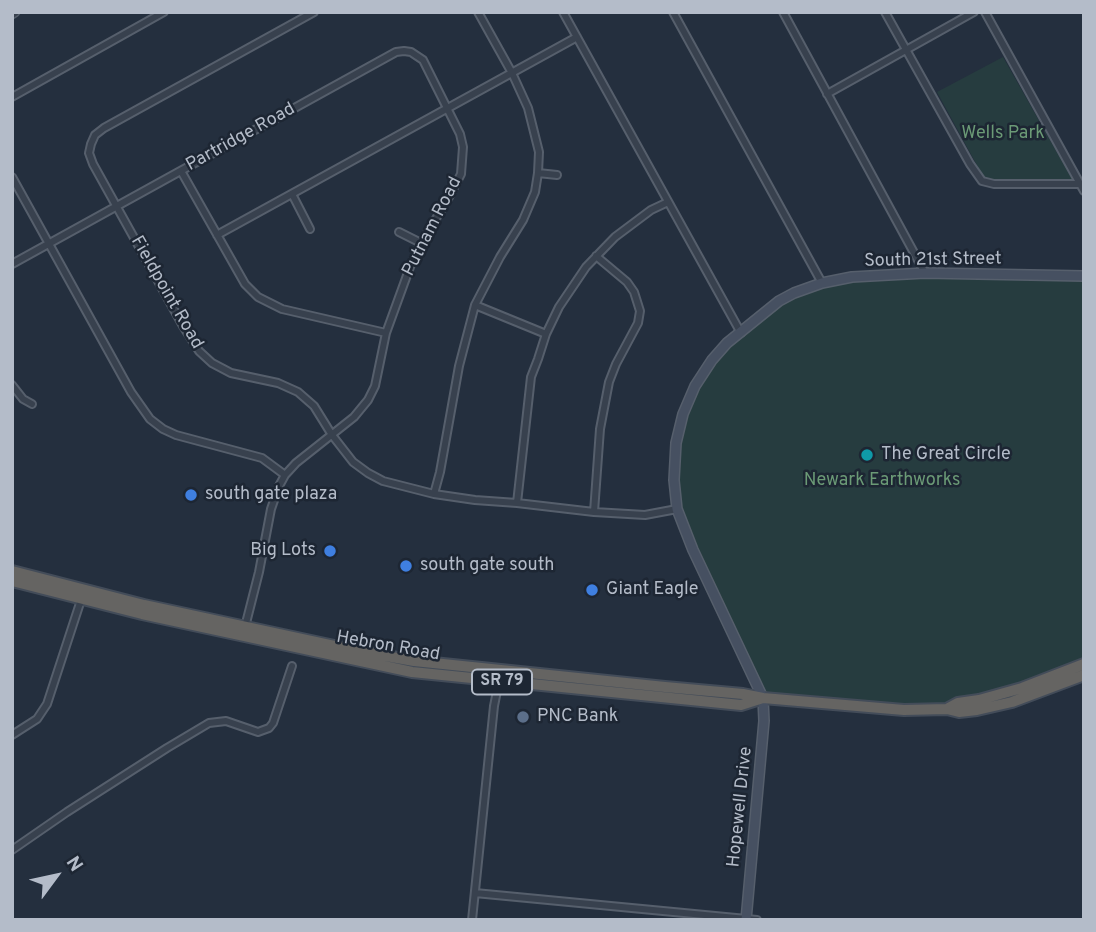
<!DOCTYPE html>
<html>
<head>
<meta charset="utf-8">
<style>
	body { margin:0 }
	#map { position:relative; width:1096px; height:932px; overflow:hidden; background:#242f3e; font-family:Overpass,sans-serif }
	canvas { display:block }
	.frame { position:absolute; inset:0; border:14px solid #b4bcc9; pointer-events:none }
	.north { position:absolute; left:21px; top:841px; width:70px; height:70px; -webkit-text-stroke:5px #1d2633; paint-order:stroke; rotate:57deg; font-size:19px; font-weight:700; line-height:28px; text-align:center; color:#b4bcc9 }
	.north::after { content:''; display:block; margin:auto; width:24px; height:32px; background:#b4bcc9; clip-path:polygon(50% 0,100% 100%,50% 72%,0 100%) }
</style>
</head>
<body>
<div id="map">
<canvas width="1096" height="932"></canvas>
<div class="frame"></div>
<div class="north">N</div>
</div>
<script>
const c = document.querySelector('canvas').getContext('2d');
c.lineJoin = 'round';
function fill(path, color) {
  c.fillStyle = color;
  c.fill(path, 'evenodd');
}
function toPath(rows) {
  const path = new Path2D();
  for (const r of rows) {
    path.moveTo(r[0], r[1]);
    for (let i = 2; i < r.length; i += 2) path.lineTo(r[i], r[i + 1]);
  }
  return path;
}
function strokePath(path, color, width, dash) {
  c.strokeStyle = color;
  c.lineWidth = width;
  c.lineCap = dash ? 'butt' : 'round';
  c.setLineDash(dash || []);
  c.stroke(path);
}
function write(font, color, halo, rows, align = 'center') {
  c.font = font + ' Overpass,sans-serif';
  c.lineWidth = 5;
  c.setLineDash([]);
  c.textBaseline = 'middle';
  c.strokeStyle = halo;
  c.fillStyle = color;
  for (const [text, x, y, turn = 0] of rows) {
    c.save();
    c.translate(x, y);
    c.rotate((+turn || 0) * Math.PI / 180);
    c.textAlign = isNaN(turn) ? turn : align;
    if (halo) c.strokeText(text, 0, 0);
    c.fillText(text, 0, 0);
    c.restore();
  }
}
fill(toPath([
	[1003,57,1072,179,985,180,937,92],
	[1084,276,1084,664,947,709,763,698,677,509,678,429,712,360,779,301,854,277]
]), '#263c3f');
const minor = toPath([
	[314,12,104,128,95,135,91,144,89,153,93,164,183,326,199,351,212,363,231,373,278,383,298,392,314,406,332,435,353,462,368,473,383,481,434,494,475,500,517,503,594,512,645,515,677,509],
	[563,12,741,333],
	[673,12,822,283],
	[783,12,925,273],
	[885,12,970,164,982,181,994,184,1080,184],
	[985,12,1084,191],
	[827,94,974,12],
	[12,97,164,12],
	[181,171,245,284,258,297,282,309,386,333],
	[538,173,557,175],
	[12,177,131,392,150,419,163,429,176,435,262,458,285,475],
	[292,194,310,229],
	[399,232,421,243],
	[217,235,577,37],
	[12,264,396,52,404,51,411,52,423,60,460,134,463,147,461,174,448,199,421,243,410,267,386,333,375,386,368,400,354,417,296,463,285,475,279,486,271,509,259,572,245,627],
	[475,305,546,334],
	[12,385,23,399,32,404],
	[434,494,440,472,459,366,475,305,500,257,523,220,535,192,538,173,539,152,528,108,512,73,478,12],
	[517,503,531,377,538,359,546,334,559,307,586,267,615,237,651,210,668,202],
	[594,512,600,429,609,382,616,364,638,323,640,311,634,292,627,282,596,256],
	[12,735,37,719,47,704,81,600],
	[12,850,67,812,167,748,209,723,226,721,258,732,269,728,273,723,292,666],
	[475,893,757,920],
	[472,920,494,706,499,681]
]);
const tertiary = toPath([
	[12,14,15,12]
]);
const secondary = toPath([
	[746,920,764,721,763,698,693,550,677,509,674,480,676,443,683,414,695,386,712,360,727,343,779,301,794,293,822,283,852,277,925,273,1084,276]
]);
const trunk = toPath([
	[12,571,144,605,353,650,414,661,665,687,743,694,763,698,904,710,947,709,959,712,977,710,1012,702,1084,675],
	[12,581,142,614,412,672,741,705,763,698],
	[947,709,958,703,979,700,1022,688,1084,664]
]);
strokePath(minor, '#565f6c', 10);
strokePath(tertiary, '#565f6c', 11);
strokePath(secondary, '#565f6c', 12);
strokePath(trunk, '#434c59', 14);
strokePath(minor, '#38414e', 6);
strokePath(tertiary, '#38414e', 8);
strokePath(secondary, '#465061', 9);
strokePath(trunk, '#656462', 10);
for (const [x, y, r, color] of [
	[867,455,7,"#0f9aa8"],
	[191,495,7,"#3f7fe0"],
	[330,551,7,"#3f7fe0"],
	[406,566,7,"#3f7fe0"],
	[592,590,7,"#3f7fe0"],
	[523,717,7,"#5c6f8a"]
]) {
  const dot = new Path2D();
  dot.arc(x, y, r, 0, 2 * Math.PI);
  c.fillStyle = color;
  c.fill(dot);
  strokePath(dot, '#1d2633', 2.5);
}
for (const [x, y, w] of [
	[502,682,60]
]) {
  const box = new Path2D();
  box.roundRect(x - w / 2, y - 12.5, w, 25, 5);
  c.fillStyle = '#1d2633';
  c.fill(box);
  strokePath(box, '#b4bcc9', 2);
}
write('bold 16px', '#b4bcc9', null, [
	["SR 79",502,682]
]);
write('18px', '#6b9a76', '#1d2633', [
	["Wells Park",1003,134],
	["Newark Earthworks",882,481]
]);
write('18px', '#b4bcc9', '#1d2633', [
	["Partridge Road",241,138,-29],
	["Putnam Road",433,227,-63],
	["South 21st Street",933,261,-1],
	["Fieldpoint Road",166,293,60],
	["Hebron Road",388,647,10],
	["Hopewell Drive",741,807,-84]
]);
write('18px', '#b4bcc9', '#1d2633', [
	["The Great Circle",881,455],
	["south gate plaza",205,495],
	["Big Lots",316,551,"right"],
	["south gate south",420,566],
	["Giant Eagle",606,590],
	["PNC Bank",537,717]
], 'left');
</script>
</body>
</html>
